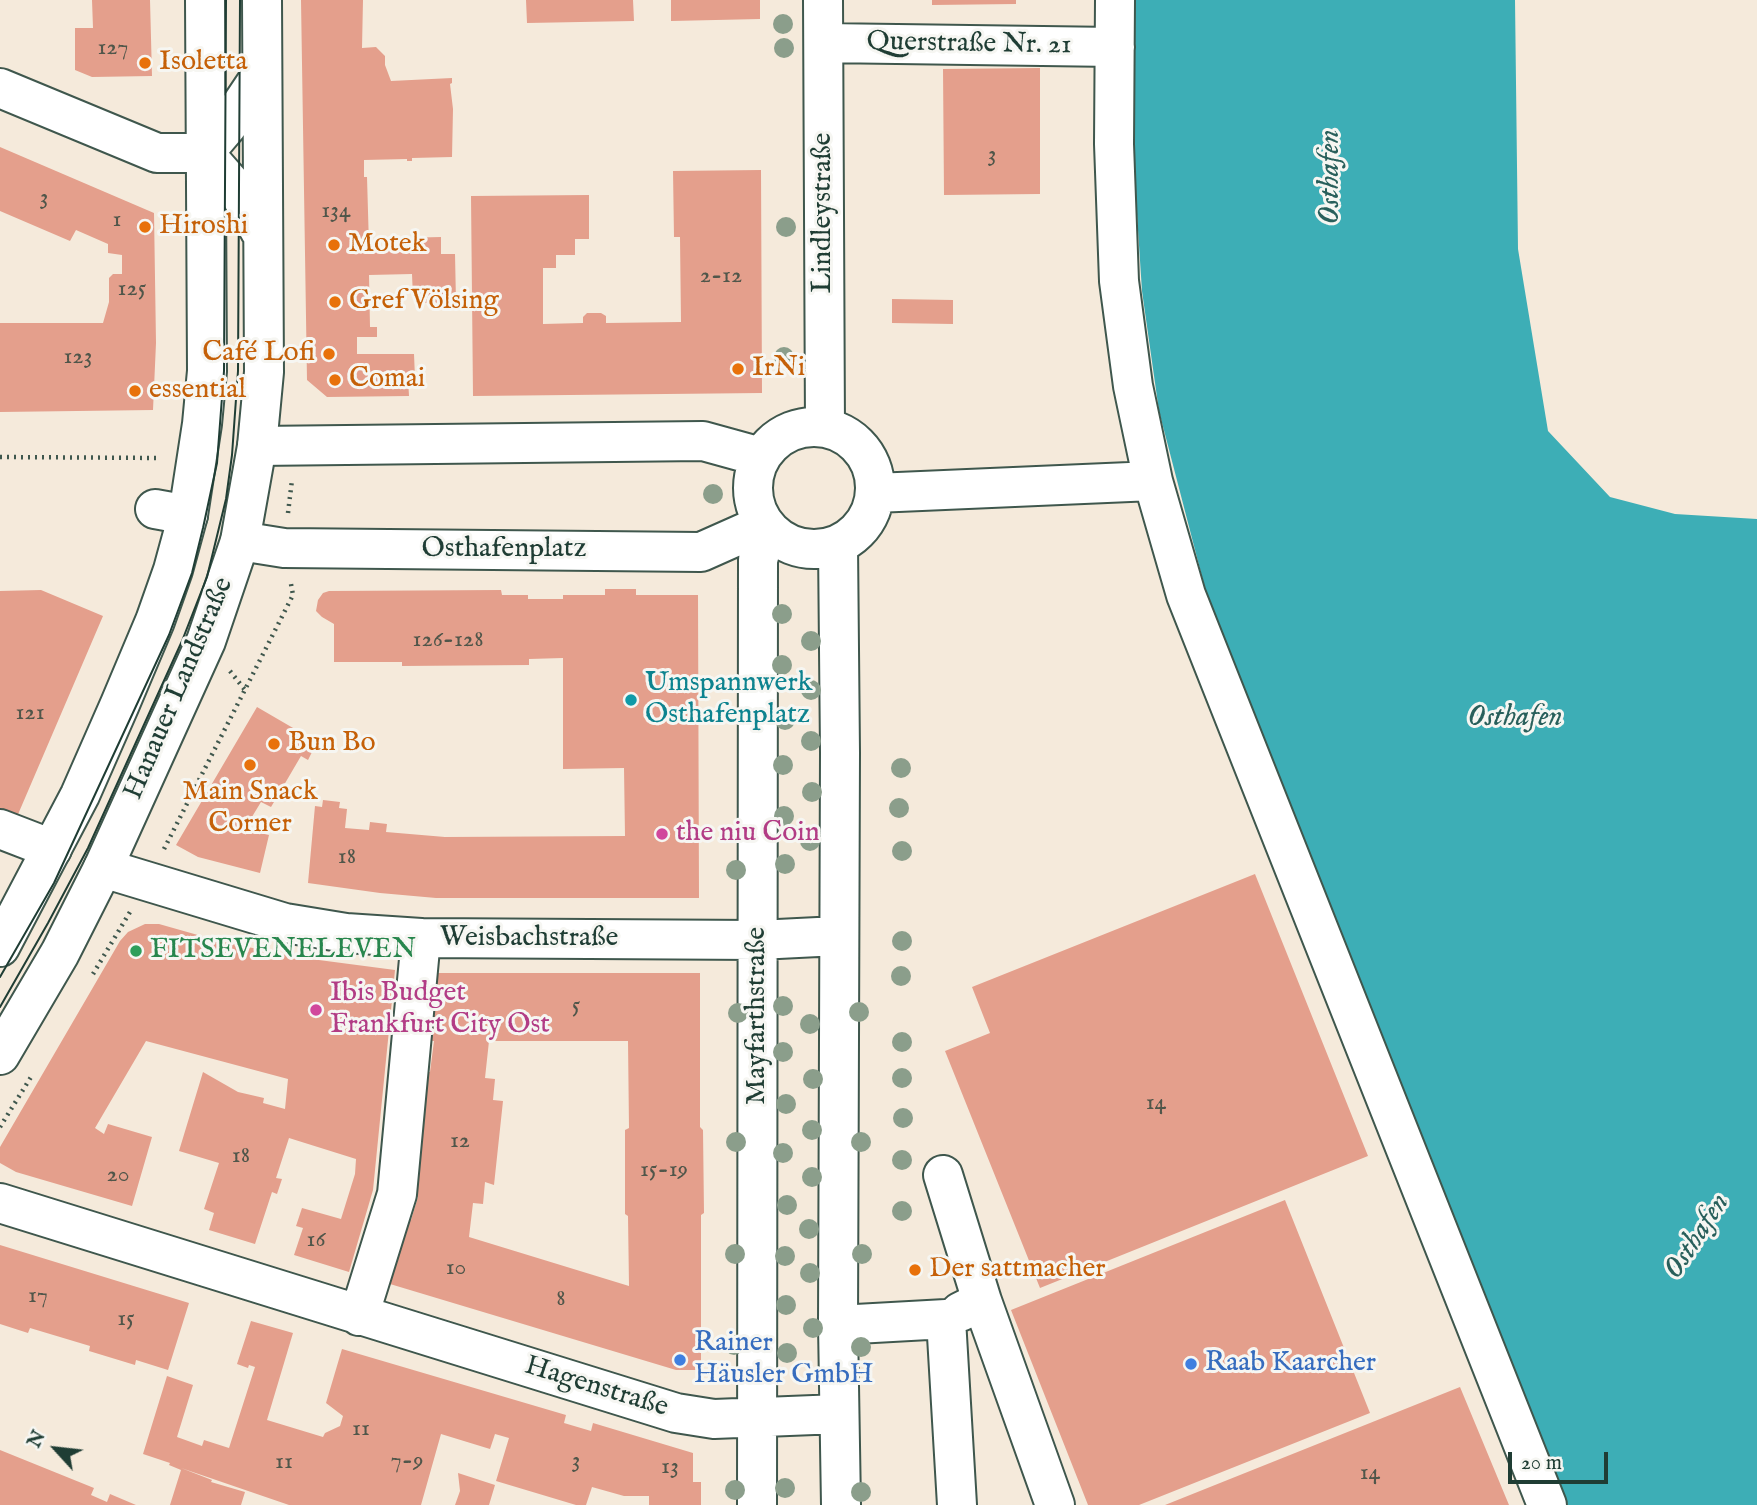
<!DOCTYPE html>
<html>
<head>
<meta charset="utf-8">
<style>
	body { margin:0 }
	#map { position:relative; width:1757px; height:1505px; overflow:hidden; background:#f5eadb; font-family:"IM FELL English",serif }
	canvas { display:block }
	.north { position:absolute; left:21px; top:1414px; width:70px; height:70px; -webkit-text-stroke:5px #f6f6f2; paint-order:stroke; rotate:297deg; font-size:19px; font-weight:700; line-height:28px; text-align:center; color:#1f3d34 }
	.north::after { content:''; display:block; margin:auto; width:24px; height:32px; background:#1f3d34; clip-path:polygon(50% 0,100% 100%,50% 72%,0 100%) }
	.scale { position:absolute; left:1508px; top:1452px; width:100px; height:32px; box-sizing:border-box; border:4px solid #1f3d34; border-top:0; padding-left:9px; font-size:21px; line-height:24px; white-space:nowrap; color:#1f3d34; -webkit-text-stroke:5px #f6f6f2; paint-order:stroke }
</style>
</head>
<body>
<div id="map">
<canvas width="1757" height="1505"></canvas>
<div class="north">N</div>
<div class="scale">20 m</div>
</div>
<script>
const c = document.querySelector('canvas').getContext('2d');
c.lineJoin = 'round';
function fill(path, color) {
  c.fillStyle = color;
  c.fill(path, 'evenodd');
}
function toPath(rows) {
  const path = new Path2D();
  for (const r of rows) {
    if (r.length === 3) {
      path.moveTo(r[0] + r[2], r[1]);
      path.arc(r[0], r[1], r[2], 0, 2 * Math.PI);
      continue;
    }
    path.moveTo(r[0], r[1]);
    for (let i = 2; i < r.length; i += 2) path.lineTo(r[i], r[i + 1]);
  }
  return path;
}
function strokePath(path, color, width, dash) {
  c.strokeStyle = color;
  c.lineWidth = width;
  c.lineCap = dash ? 'butt' : 'round';
  c.setLineDash(dash || []);
  c.stroke(path);
}
function write(font, color, halo, rows, align = 'center') {
  c.font = font + ' "IM FELL English",serif';
  c.lineWidth = 6;
  c.setLineDash([]);
  c.textBaseline = 'middle';
  c.strokeStyle = halo;
  c.fillStyle = color;
  for (const [text, x, y, turn = 0] of rows) {
    c.save();
    c.translate(x, y);
    c.rotate((+turn || 0) * Math.PI / 180);
    c.textAlign = isNaN(turn) ? turn : align;
    if (halo) c.strokeText(text, 0, 0);
    c.fillText(text, 0, 0);
    c.restore();
  }
}
fill(toPath([
	[1133,0,1515,0,1518,249,1548,431,1610,497,1675,514,1757,519,1757,1505,1568,1505,1207,596,1159,411,1142,291,1135,184]
]), '#3daeb6');
fill(toPath([
	[92,0,150,0,152,76,92,77,75,70,75,28,93,28],
	[301,0,363,0,362,48,376,47,385,56,385,65,391,81,452,78,452,83,450,84,453,109,452,157,412,158,412,161,407,161,407,159,364,160,364,177,367,177,369,246,376,246,376,248,401,248,401,238,441,237,441,254,455,254,456,302,425,303,424,297,413,298,412,274,369,275,370,327,377,327,377,337,357,337,357,354,414,354,415,378,408,378,409,396,327,397,307,380],
	[526,0,633,0,634,21,527,23],
	[671,0,760,0,760,19,671,21],
	[932,0,1016,0,1016,4,932,5],
	[1040,68,1040,194,944,195,943,69],
	[0,147,154,213,156,343,153,410,0,412,0,323,103,323,109,302,109,278,113,274,122,274,122,255,108,253,108,244,76,230,70,241,0,211],
	[761,170,762,393,473,396,471,196,589,195,589,239,575,239,575,255,556,255,556,268,543,268,543,324,583,323,583,317,587,313,601,313,606,316,606,323,681,322,680,237,674,237,673,171],
	[892,299,953,300,953,324,892,323],
	[605,589,636,589,636,595,698,595,699,898,436,898,380,893,308,883,315,806,322,807,323,800,340,802,339,808,347,809,345,828,369,830,370,822,387,824,386,832,445,837,625,836,624,768,563,769,563,658,529,659,529,665,402,666,402,662,334,662,334,624,322,617,316,611,318,600,323,593,329,591,501,590,502,595,528,595,528,599,563,599,563,595,605,595],
	[41,590,103,616,16,819,0,813,0,591],
	[257,707,312,739,308,745,314,748,308,760,301,756,284,785,290,788,284,800,277,797,271,807,261,802,247,825,251,831,269,835,260,873,198,857,176,845],
	[1255,874,1368,1156,1040,1288,945,1051,990,1033,972,987],
	[145,924,159,924,219,941,296,957,395,970,373,1190,349,1272,294,1255,303,1228,296,1226,302,1208,341,1219,355,1174,356,1159,289,1138,276,1178,282,1179,277,1194,272,1192,255,1244,209,1230,214,1213,204,1209,219,1163,179,1151,203,1072,238,1092,264,1098,263,1103,285,1109,288,1079,146,1041,95,1128,104,1134,108,1124,152,1137,132,1206,16,1172,0,1163,0,1147,120,941,128,932],
	[438,973,700,973,700,1127,703,1130,704,1213,701,1215,701,1370,676,1370,390,1284,409,1219,411,1220,418,1197,415,1197,428,1072,430,1072,434,1041,431,1041],
	[489,1041,628,1041,629,1128,625,1130,625,1214,628,1216,629,1286,469,1237,473,1203,483,1204,485,1182,494,1185,503,1101,493,1100,495,1079,485,1078],
	[1285,1200,1370,1413,1139,1505,1088,1505,1011,1310],
	[0,1245,189,1303,168,1370,136,1360,135,1365,89,1351,90,1346,30,1328,28,1333,0,1324],
	[251,1321,293,1333,267,1420,323,1437,325,1433,340,1426,343,1416,326,1403,342,1349,566,1415,564,1423,591,1431,593,1423,693,1453,693,1482,701,1482,701,1505,649,1505,649,1496,624,1496,592,1487,586,1505,576,1505,496,1481,509,1438,495,1434,490,1449,441,1434,421,1505,289,1505,181,1468,212,1480,211,1482,245,1492,241,1505,170,1505,181,1470,169,1465,170,1463,143,1454,167,1376,193,1385,177,1437,202,1446,204,1440,229,1448,255,1367,249,1365,248,1368,237,1364],
	[1460,1387,1509,1505,1165,1505],
	[0,1450,94,1488,91,1495,107,1502,110,1494,136,1505,0,1505],
	[458,1473,495,1485,489,1505,455,1505,460,1491]
]), '#e49f8c');
const minor = toPath([
	[823,0,825,427],
	[1115,0,1114,144,1119,281,1133,386,1153,481,1186,595,1547,1505],
	[824,43,1115,47],
	[0,88,157,153,204,153],
	[814,488,61],
	[257,446,703,441,761,457],
	[875,493,1153,481],
	[155,509,188,515],
	[240,541,284,548,701,552,764,524],
	[838,545,840,753,838,1325,841,1505],
	[0,829,52,849],
	[103,868,285,923,346,933,421,938,758,940,838,936],
	[943,1175,982,1301,960,1312],
	[0,1203,676,1413,714,1419,839,1414],
	[982,1301,1055,1505],
	[359,1316,397,1194,421,938],
	[838,1325,946,1319,957,1505],
	[757,1505,758,560,767,528]
]);
const major = toPath([
	[260,231,240,194,204,153,227,126,262,74],
	[0,947,80,795,120,704,155,621,173,570,188,515,202,424,207,371,205,0],
	[0,1055,60,953,103,868,206,641,240,541,257,446,264,372,262,0]
]);
strokePath(minor, '#3f574d', 42);
strokePath(major, '#3f574d', 42);
strokePath(toPath([
	[0,457,160,458],
	[288,513,292,480],
	[230,671,245,690],
	[164,849,293,595,291,584],
	[93,974,130,912],
	[0,1127,31,1077]
]), '#3f574d', 4.5, [2, 5]);
strokePath(minor, '#fff', 38);
strokePath(major, '#fff', 38);
strokePath(toPath([
	[0,977,54,883,169,635,192,573,203,528,217,463,224,371,226,0],
	[0,1007,48,923,88,848,182,641,207,577,226,499,232,455,238,371,240,0]
]), '#1f3d34', 2);
c.fillStyle = '#8b9e8b';
for (const [x, y] of [
	[783,24],
	[784,48],
	[786,227],
	[784,357],
	[713,494],
	[782,614],
	[811,641],
	[782,665],
	[811,690],
	[785,720],
	[811,741],
	[783,765],
	[901,768],
	[812,792],
	[899,808],
	[784,816],
	[810,841],
	[902,851],
	[785,864],
	[736,870],
	[902,941],
	[901,976],
	[783,1006],
	[859,1012],
	[738,1013],
	[810,1024],
	[902,1042],
	[783,1052],
	[902,1078],
	[813,1079],
	[786,1104],
	[903,1118],
	[812,1130],
	[736,1142],
	[861,1142],
	[783,1153],
	[902,1160],
	[812,1177],
	[787,1205],
	[902,1211],
	[809,1229],
	[735,1254],
	[862,1254],
	[785,1256],
	[810,1273],
	[786,1305],
	[813,1328],
	[734,1345],
	[861,1347],
	[787,1353],
	[785,1488],
	[735,1490],
	[861,1492]
]) {
  c.beginPath();
  c.arc(x, y, 10, 0, 2 * Math.PI);
  c.fill();
}
for (const [x, y, r, color] of [
	[145,63,7,"#e8710a"],
	[145,227,7,"#e8710a"],
	[334,245,7,"#e8710a"],
	[335,302,7,"#e8710a"],
	[329,354,7,"#e8710a"],
	[738,369,7,"#e8710a"],
	[335,380,7,"#e8710a"],
	[135,391,7,"#e8710a"],
	[631,700,7,"#0f9aa8"],
	[274,744,7,"#e8710a"],
	[250,765,7,"#e8710a"],
	[662,834,7,"#d1479c"],
	[136,951,7,"#2e9e5b"],
	[316,1010,7,"#d1479c"],
	[915,1270,7,"#e8710a"],
	[680,1360,7,"#3f7fe0"],
	[1191,1364,7,"#3f7fe0"]
]) {
  const dot = new Path2D();
  dot.arc(x, y, r, 0, 2 * Math.PI);
  c.fillStyle = color;
  c.fill(dot);
  strokePath(dot, '#f6f6f2', 2.5);
}
write('24px', '#50564a', null, [
	["127",113,49],
	["3",992,156],
	["3",44,199],
	["134",336,212],
	["1",117,221],
	["2-12",721,277],
	["125",132,290],
	["123",78,358],
	["126-128",448,641],
	["121",30,714],
	["18",347,858],
	["5",576,1007],
	["14",1156,1104],
	["12",460,1142],
	["18",241,1157],
	["15-19",664,1171],
	["20",118,1176],
	["16",316,1241],
	["10",456,1269],
	["17",38,1297],
	["8",561,1300],
	["15",126,1320],
	["11",361,1430],
	["7-9",407,1462],
	["3",576,1462],
	["11",284,1463],
	["13",670,1468],
	["14",1370,1474]
]);
write('28px', '#1f3d34', '#f6f6f2', [
	["Querstraße Nr. 21",969,45,1],
	["Lindleystraße",824,213,-90],
	["Osthafenplatz",504,550],
	["Hanauer Landstraße",180,689,-67],
	["Weisbachstraße",529,939],
	["Mayfarthstraße",758,1016,-90],
	["Hagenstraße",596,1388,17]
]);
write('28px', '#c56008', '#f6f6f2', [
	["Isoletta",159,63],
	["Hiroshi",159,227],
	["Motek",348,245],
	["Gref Völsing",349,302],
	["Café Lofi",315,354,"right"],
	["IrNi",752,369],
	["Comai",349,380],
	["essential",149,391],
	["Bun Bo",288,744],
	["Main Snack",250,793,"center"],
	["Corner",250,825,"center"],
	["Der sattmacher",929,1270]
], 'left');
write('28px', '#0d838f', '#f6f6f2', [
	["Umspannwerk",645,684],
	["Osthafenplatz",645,716]
], 'left');
write('28px', '#b23c85', '#f6f6f2', [
	["the niu Coin",676,834],
	["Ibis Budget",330,994],
	["Frankfurt City Ost",330,1026]
], 'left');
write('28px', '#27864d', '#f6f6f2', [
	["FITSEVENELEVEN",150,951]
], 'left');
write('28px', '#366cbe', '#f6f6f2', [
	["Rainer",694,1344],
	["Häusler GmbH",694,1376],
	["Raab Kaarcher",1205,1364]
], 'left');
write('italic 30px', '#285f5b', '#f6f6f2', [
	["Osthafen",1332,177,-90],
	["Osthafen",1515,719],
	["Osthafen",1698,1237,-57]
]);
</script>
</body>
</html>
